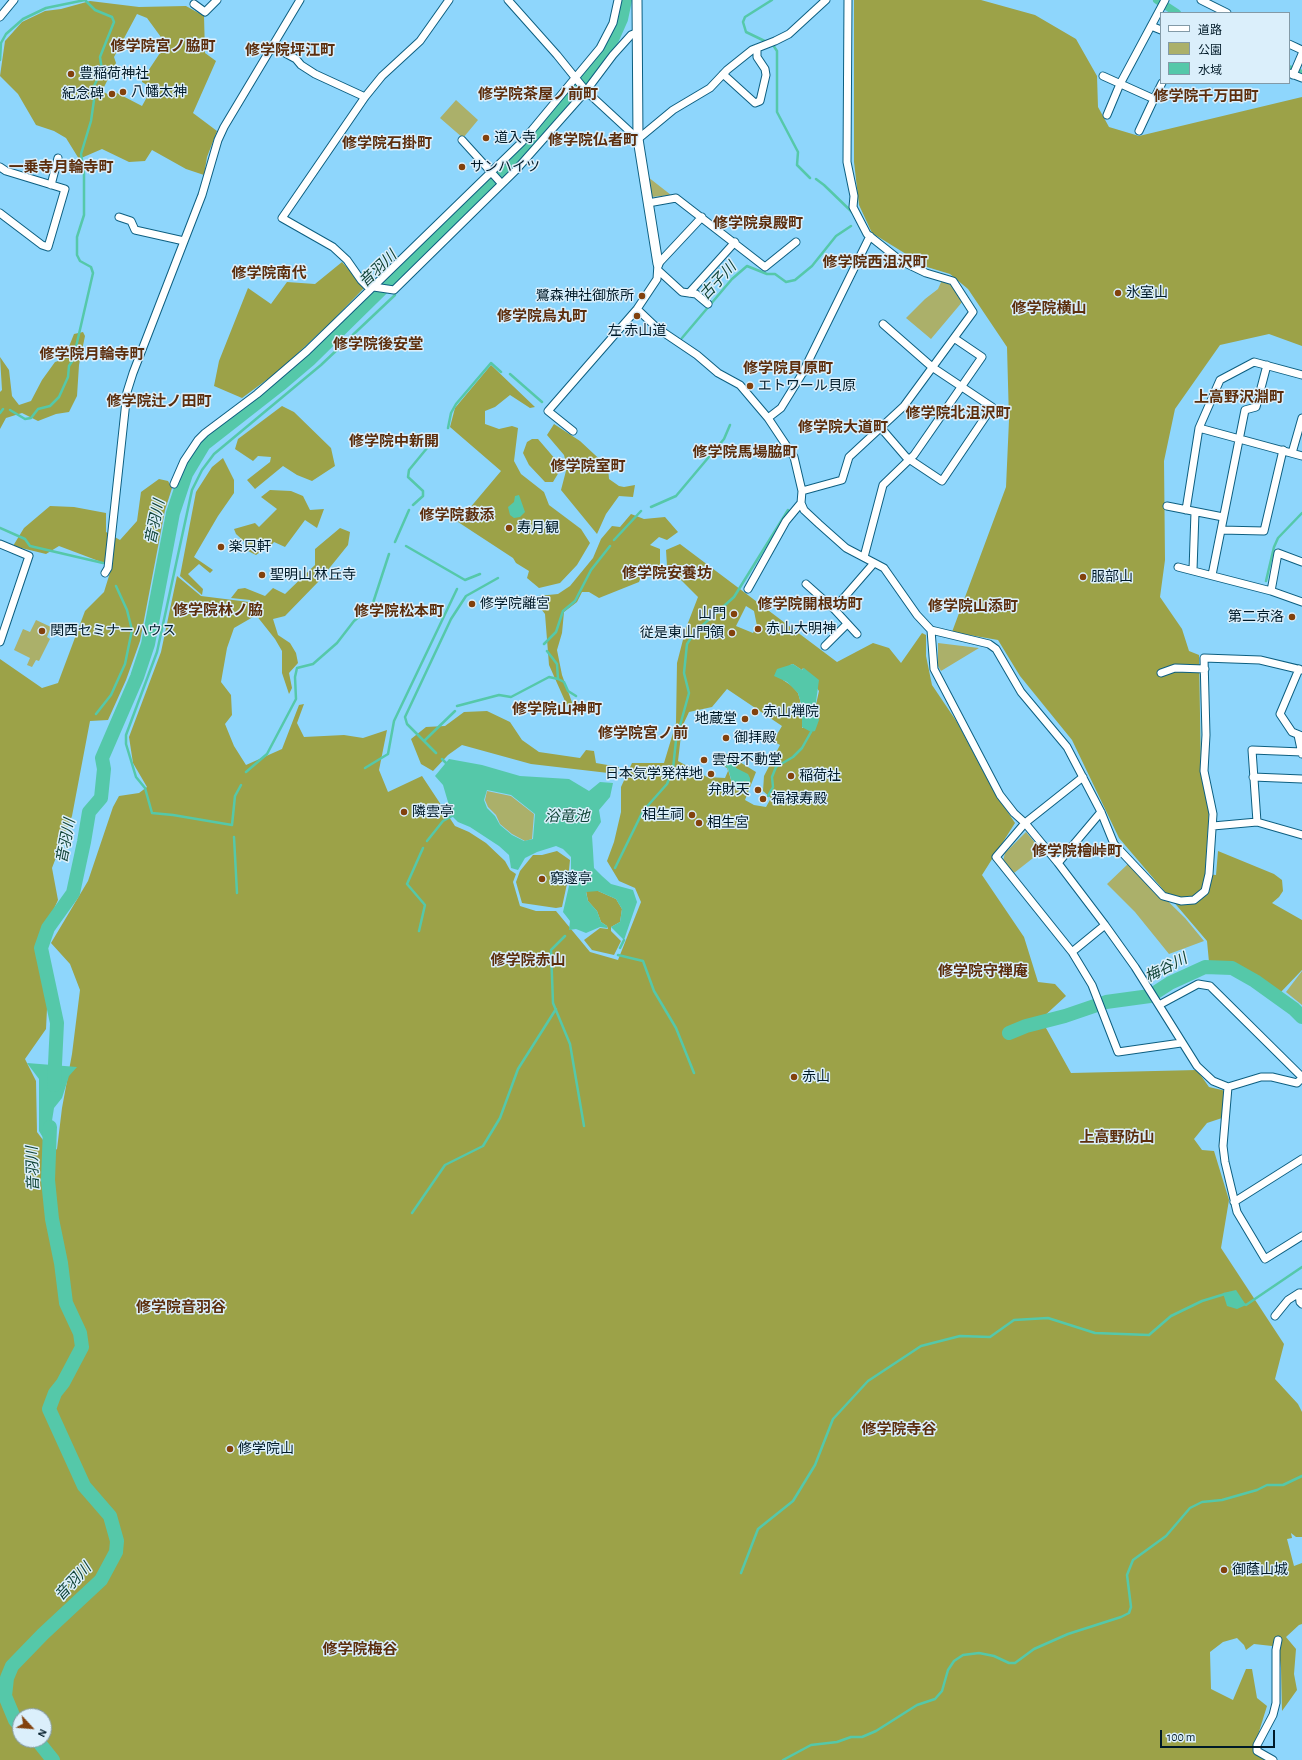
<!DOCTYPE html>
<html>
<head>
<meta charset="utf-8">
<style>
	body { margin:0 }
	#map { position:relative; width:1302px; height:1760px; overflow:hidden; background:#8ed6fc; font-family:"Alegreya Sans","Noto Sans JP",sans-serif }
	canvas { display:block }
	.legend { position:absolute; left:1160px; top:12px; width:130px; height:72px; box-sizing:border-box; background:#dbeffb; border:1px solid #839aa7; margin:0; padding:5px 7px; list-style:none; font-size:12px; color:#001a28 }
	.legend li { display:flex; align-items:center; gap:8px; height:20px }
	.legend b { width:20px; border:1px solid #839aa7 }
	.north { position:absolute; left:12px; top:1708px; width:40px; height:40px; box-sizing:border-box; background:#dbeffb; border:1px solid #839aa7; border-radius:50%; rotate:116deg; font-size:11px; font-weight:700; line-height:16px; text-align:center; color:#001a28 }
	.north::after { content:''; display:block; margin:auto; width:14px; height:18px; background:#82410d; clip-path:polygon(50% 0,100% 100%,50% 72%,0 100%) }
	.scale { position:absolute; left:1160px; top:1730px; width:115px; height:18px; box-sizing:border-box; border:2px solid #001a28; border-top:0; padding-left:5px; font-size:12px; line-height:14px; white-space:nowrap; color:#001a28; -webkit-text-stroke:3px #dbeffb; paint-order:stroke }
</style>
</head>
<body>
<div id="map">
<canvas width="1302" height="1760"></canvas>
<ul class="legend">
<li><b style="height:5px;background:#fff"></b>道路</li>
<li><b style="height:11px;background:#abb06a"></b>公園</li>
<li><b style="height:11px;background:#55c8a9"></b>水域</li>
</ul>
<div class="north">N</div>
<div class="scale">100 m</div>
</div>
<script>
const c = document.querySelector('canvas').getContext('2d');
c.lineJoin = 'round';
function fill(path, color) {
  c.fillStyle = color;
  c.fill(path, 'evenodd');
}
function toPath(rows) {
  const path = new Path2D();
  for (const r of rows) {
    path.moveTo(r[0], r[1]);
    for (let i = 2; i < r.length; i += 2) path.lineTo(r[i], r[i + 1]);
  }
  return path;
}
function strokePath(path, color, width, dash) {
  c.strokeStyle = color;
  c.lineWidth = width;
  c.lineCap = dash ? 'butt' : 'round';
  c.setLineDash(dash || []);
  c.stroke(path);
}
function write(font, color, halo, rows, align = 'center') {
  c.font = font + ' "Alegreya Sans","Noto Sans JP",sans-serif';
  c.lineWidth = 3;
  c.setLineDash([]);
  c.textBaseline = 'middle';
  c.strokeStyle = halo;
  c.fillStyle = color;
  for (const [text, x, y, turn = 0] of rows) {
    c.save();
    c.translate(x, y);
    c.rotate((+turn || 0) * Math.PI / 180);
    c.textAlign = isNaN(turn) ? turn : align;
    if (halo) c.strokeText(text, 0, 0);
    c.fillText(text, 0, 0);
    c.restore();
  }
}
fill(toPath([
	[456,100,478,120,463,138,440,118],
	[648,177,671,195,652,197],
	[942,280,951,285,963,301,931,339,906,318,925,299,938,289],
	[36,620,51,627,47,637,50,639,39,661,36,660,32,667,27,665,30,658,14,650,23,629,30,632],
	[938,643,979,648,941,671,938,666],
	[487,791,511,796,534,814,532,839,525,841,512,834,500,824,496,815,488,807,485,800],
	[1026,832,1042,851,1014,873,1003,861,1005,853],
	[1129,863,1185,918,1204,941,1169,954,1135,912,1107,884],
	[1302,971,1302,1005,1286,992]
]), '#abb06a');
fill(toPath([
	[854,0,981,0,1035,15,1076,39,1097,76,1098,107,1109,127,1139,136,1302,97,1302,346,1269,334,1220,345,1175,409,1164,461,1165,560,1160,597,1182,629,1189,651,1199,655,1201,773,1209,812,1205,874,1216,875,1218,851,1274,874,1282,880,1283,891,1279,897,1272,903,1302,920,1302,970,1280,993,1234,964,1209,962,1207,941,1119,838,1072,740,1020,676,998,640,952,632,1006,487,1009,420,1007,347,968,289,950,274,927,267,872,233,859,205,854,162],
	[90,1,139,7,186,6,204,16,205,53,216,61,193,113,217,131,207,157,204,175,186,169,152,150,145,161,129,162,102,149,79,159,66,138,54,131,36,125,18,94,0,76,5,41,22,22,45,11,61,9],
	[137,14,147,18,166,44,142,80,142,82,152,88,142,106,117,93,109,95,102,91,116,63,114,57],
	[342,262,365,287,330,323,280,370,242,398,214,386,219,361,248,288,271,304,287,282,315,284],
	[83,332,85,336,79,365,77,396,69,412,56,414,38,421,22,413,6,418,0,429,0,392,2,390,0,357,9,370,12,396,19,405,31,401,42,380,55,362,64,359,74,334],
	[491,365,535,407,530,408,510,395,495,407,485,411,485,424,499,429,512,426,518,428,514,461,521,474,544,492,549,505,581,529,590,543,577,565,560,583,539,588,527,578,529,571,516,563,513,558,458,522,501,471,450,427,455,408],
	[282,406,294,412,331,448,335,466,312,481,297,475,283,466,255,489,247,480,270,462,271,457,258,456,253,461,235,449,238,439],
	[554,424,580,441,608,467,609,479,619,486,624,487,635,485,633,497,619,496,606,514,597,534,561,490,567,467,564,455,547,435],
	[532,439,538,439,562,467,553,482,545,482,529,465,523,453,527,442],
	[223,458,234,480,234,493,218,516,194,557,213,570,210,573,199,564,188,574,203,589,202,595,180,576,196,492,212,467],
	[159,479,168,481,172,488,165,510,140,641,126,680,108,720,90,721,72,816,52,868,58,900,37,945,48,988,46,1029,25,1059,36,1081,37,1132,52,1152,57,1149,62,1108,72,1054,80,990,70,964,51,943,88,881,113,807,119,796,139,793,147,787,133,763,129,737,161,652,177,576,201,596,249,602,253,617,234,628,227,648,221,682,231,695,232,715,225,724,234,746,246,765,282,749,299,705,304,704,297,723,304,737,344,735,363,738,387,730,379,770,388,792,422,776,455,826,469,832,486,843,505,861,510,870,516,874,513,882,520,906,536,911,556,911,590,952,618,960,641,902,635,888,619,881,607,861,614,842,621,812,621,787,632,763,664,763,676,723,677,663,686,628,698,597,667,566,666,550,680,544,837,662,873,643,889,648,901,663,922,633,926,635,926,656,932,685,957,722,992,788,1015,823,982,875,1024,937,1038,982,1055,984,1066,996,1041,1019,1071,1073,1197,1070,1209,1087,1226,1091,1222,1118,1207,1123,1194,1139,1202,1150,1214,1151,1229,1200,1221,1248,1284,1344,1275,1379,1298,1404,1302,1412,1302,1537,1296,1537,1291,1533,1292,1538,1287,1539,1294,1566,1302,1563,1302,1624,1299,1625,1286,1637,1296,1649,1294,1674,1297,1690,1282,1711,1281,1668,1279,1652,1272,1646,1254,1644,1246,1650,1244,1645,1237,1638,1223,1642,1210,1652,1211,1689,1233,1700,1246,1669,1252,1669,1257,1698,1267,1706,1253,1751,1265,1760,0,1760,0,659,42,688,58,683,85,611,104,592,112,566,59,546,46,554,13,546,24,528,50,506,74,507,106,513,106,532,120,540,137,521,141,492],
	[746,606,754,611,757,626,753,633,736,626],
	[793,664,802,670,803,668,819,691,815,709,819,717,802,728,802,707,798,693,792,686,783,680,790,665],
	[727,689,782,726,773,741,780,745,764,776,763,791,771,798,766,807,754,805,745,800,756,772,725,753,719,764,727,768,728,771,725,778,707,777,678,761,682,727,689,712,712,707],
	[734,762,735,767,744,781,742,784,745,788,744,792,733,787,727,766],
	[20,1716,44,1716,44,1740,20,1740],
	[270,490,291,491,303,496,310,510,324,509,317,528,305,520,285,547,274,542,267,550,263,550,256,555,248,551,247,544,236,534,234,529,255,523,259,527,277,509,261,497],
	[631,514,644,519,665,517,678,532,667,540,659,537,650,545,660,549,660,566,655,575,651,570,643,571,639,582,599,598,589,592,582,592,577,602,564,612,562,633,557,650,562,675,573,705,569,710,549,665,545,614,535,601,538,596,558,594,570,586,593,558,601,539,612,526,620,527],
	[340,528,350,532,348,545,319,581,285,616,273,619,278,635,290,643,296,653,298,663,289,673,292,688,289,694,282,673,282,651,275,639,256,615,250,600,231,598,238,589,245,588,265,596,273,588,285,594,315,565,315,549],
	[487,711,510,722,522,740,539,752,580,758,586,750,594,751,596,763,619,767,617,774,531,764,462,745,448,755,433,771,421,764,411,739,426,727,445,726,464,712],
	[557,851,570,860,568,879,562,907,556,908,522,903,516,882,520,871,533,855,542,855],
	[586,891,598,891,616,899,622,909,620,922,611,927,611,931,621,941,614,955,592,950,584,940,600,928,608,929,607,926,601,922,597,911,588,901]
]), '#9ca248');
fill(toPath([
	[519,495,525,512,520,517,514,518,510,515,508,507,514,502,515,496],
	[793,664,802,670,804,668,819,680,815,709,819,720,815,731,811,732,802,727,802,707,798,693,787,682,774,676,777,669],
	[726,756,733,760,736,768,748,774,750,778,750,783,744,781,742,784,745,788,743,792,733,787,728,768,721,764,723,758],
	[449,759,482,765,520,776,569,779,589,791,600,782,613,783,610,797,599,810,601,822,592,836,593,851,594,868,602,876,611,884,633,890,637,902,624,940,611,927,620,922,622,909,616,899,598,891,586,892,588,901,597,911,601,922,607,926,607,928,600,927,586,933,576,929,569,930,570,921,563,912,571,877,571,857,563,849,556,846,537,852,525,858,518,870,511,868,509,855,499,846,470,827,458,822,448,812,448,802,443,785,435,776],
	[487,790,511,795,535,814,533,839,524,841,512,835,500,825,495,816,487,808,484,800],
	[27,1063,77,1067,69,1076,62,1098,54,1108,48,1146,39,1131,39,1079],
	[1236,1290,1246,1305,1237,1309,1227,1306,1223,1293]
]), '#55c8a9');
strokePath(toPath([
	[772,0,745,17,743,22,746,32,773,45,777,51,777,112,798,152,797,165,810,178],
	[0,60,1,43,6,34,23,19,46,8,85,0],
	[816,179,824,185,853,213],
	[682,338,732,279,747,266,767,274,775,274,786,282,795,280,812,266,836,236,851,226],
	[510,374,542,402],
	[10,410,25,419,31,418,38,409,50,406,59,397,68,377,69,366,73,360,93,273,91,267,80,261,77,255,77,237,84,215,84,174,81,154,91,121,94,100,92,90,102,70,100,57,114,22,112,17,95,10,85,0],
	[0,413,3,409],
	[448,428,451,413,456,404,491,363,501,372],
	[413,505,423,496,423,491,408,477,409,470,432,442],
	[651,507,676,496,724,439,730,425],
	[0,528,25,539,30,546,103,563],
	[614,540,641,511],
	[395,542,409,510],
	[406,546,465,580,480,574],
	[1266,581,1274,547,1278,538,1302,513],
	[544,644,556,632,563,611,575,601,591,570,610,546],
	[558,679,564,682,568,691,576,696],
	[457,706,499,695,511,697,549,677,558,679,557,664,547,651],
	[96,714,111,695,125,664,132,630,127,610,116,586],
	[424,741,455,711],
	[436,753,407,724,405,717,451,619,466,596,498,578],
	[442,759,447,764],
	[365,768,388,754,394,721,457,589],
	[246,772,267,754,296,699,295,677,297,668,313,664,337,643,354,621,372,606,389,554],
	[241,785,235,796,232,825,173,815,152,813,145,788,136,777,126,744,126,735,157,652,192,490,202,470,214,454,321,365,395,295],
	[768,796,773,787,772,777,776,767,793,757,802,748,811,732],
	[234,837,237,893],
	[427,841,443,821,452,816],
	[615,868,643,811,667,784,673,769,676,740,689,693,684,673,687,644,695,632,734,597,788,510],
	[419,931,425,905,407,884,423,848],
	[565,936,551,950,553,1003,570,1044,584,1126],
	[620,948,624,940],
	[618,955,643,961,654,991,676,1028,694,1073],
	[412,1213,445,1165,483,1146,500,1118,518,1069,556,1009],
	[1244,1304,1246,1305,1302,1267],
	[741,1573,758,1529,793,1501,815,1465,833,1419,868,1381,921,1346,960,1336,990,1337,1014,1320,1048,1318,1095,1333,1149,1335,1171,1316,1202,1301,1225,1294],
	[783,1760,811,1745,837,1742,851,1737,862,1737,876,1731,917,1705,935,1699,942,1691,948,1670,954,1661,963,1655,979,1653,994,1656,1009,1663,1015,1663,1034,1649,1068,1634,1121,1617,1129,1613,1131,1607,1127,1575,1133,1560,1166,1536,1190,1508,1202,1502,1222,1500,1257,1490,1267,1485,1283,1485,1302,1476]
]), '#55c8a9', 2.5);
strokePath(toPath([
	[1157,0,1177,13],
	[1289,69,1302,74]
]), '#55c8a9', 8);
strokePath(toPath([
	[1009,1033,1026,1026,1065,1016,1106,1002,1150,996,1170,983,1205,967,1232,968,1255,981,1294,1009,1302,1017],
	[54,1085,57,1023,41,948,48,928,73,893,84,842,89,812,101,798,104,769,102,758,137,677,148,644,173,513,186,474,204,444,282,383,309,360,537,136,609,46,621,19,625,0],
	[20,1726,15,1720,5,1696,7,1678,12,1666,43,1634,101,1580,116,1552,117,1541,110,1516,84,1486,49,1409,55,1393,63,1383,82,1347,80,1333,66,1303,61,1263,52,1219,48,1180,50,1127],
	[37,1740,53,1760]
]), '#55c8a9', 14);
const minor = toPath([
	[449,0,420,41,382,76,365,97,282,218,333,247,347,260,361,280,367,286,394,290,516,170,586,91,613,55,631,35,636,33],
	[508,0,557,55,586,91,638,139,673,110,710,88,727,70,752,50,775,41,789,34,826,0],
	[1201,0,1227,13],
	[194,4,205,12,217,0],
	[0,17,14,0],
	[1151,26,1161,30],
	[1289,44,1302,50],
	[272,46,296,59,301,65,315,74,365,97],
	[1289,73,1302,78],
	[723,74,755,103,760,101,766,75,765,69,757,57,757,48],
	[1293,75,1302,54],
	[1103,76,1154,99,1162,83],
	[1107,115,1120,84,1165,0],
	[1139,131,1154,99],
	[462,140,501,183],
	[0,167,6,171,65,189,48,247,42,245,0,213],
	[51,185,58,158],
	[648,203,676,198,765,267,796,242],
	[119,217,131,221,135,230,184,241],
	[659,271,682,292,696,294,708,304],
	[689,293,735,242],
	[637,309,657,328,697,355,718,373,740,385,768,418,794,457,802,491,801,503,804,510,819,524,846,548,884,568,917,615,931,630,989,644,996,649,1021,692,1067,747,1101,812,1114,844,1163,896,1181,901,1194,900,1205,891,1209,874,1213,814,1204,771,1206,735,1204,658,1260,660,1302,670],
	[768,418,781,408,802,374,870,236],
	[881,428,906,457,942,481,992,407,932,367,883,324],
	[1199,428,1302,456],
	[573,431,548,411,637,309,657,279,658,264,702,217],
	[1292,453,1302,418],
	[174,484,184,461,198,440,205,433,257,394,307,351,522,142,600,48,613,23,618,0],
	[802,491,842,480,849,457,904,406,973,312,953,281,926,273,901,261,867,234,853,207,854,196,847,162,848,0],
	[1167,506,1223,517],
	[1186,510,1199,428,1220,380,1254,362,1302,375],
	[1221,530,1264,531,1283,450],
	[0,544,29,556,0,642],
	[864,557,883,485,914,455,982,357,954,338],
	[1178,567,1271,591,1302,602],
	[1193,570,1195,512],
	[105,573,108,568,127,392,133,373,202,195,218,140,224,127,300,0],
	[1212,575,1245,410,1256,407,1267,365],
	[806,584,834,609,857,634],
	[748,589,786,521,801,503],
	[1271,591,1278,553,1302,562],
	[834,609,874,563],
	[931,630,934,669,1000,795,1014,813,1025,823,1058,863,1105,925,1135,967,1197,1066,1213,1081,1228,1087,1223,1146,1225,1162,1237,1212,1265,1259,1302,1236],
	[825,646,847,624],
	[1299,669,1280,714,1292,732,1302,736],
	[1161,673,1175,668,1205,669],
	[1298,735,1302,754],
	[1083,777,1025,823,996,857,1072,952,1092,985,1118,1052,1181,1043],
	[1253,777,1302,779],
	[1257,822,1252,750,1302,752],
	[1213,826,1257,822,1302,835],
	[1058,863,1101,812],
	[1072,952,1105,925],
	[1159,1005,1198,984,1210,986,1302,1077],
	[1228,1087,1261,1077,1272,1077,1297,1083,1302,1078],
	[1234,1202,1302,1159],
	[1302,1293,1299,1293,1300,1302,1302,1304],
	[1275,1316,1288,1300,1299,1293],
	[1273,1760,1257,1751,1257,1745,1273,1715,1276,1703,1276,1650,1278,1640]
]);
const tertiary = toPath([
	[637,0,638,139,658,264]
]);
strokePath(minor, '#0d5f81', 9);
strokePath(tertiary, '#0d5f81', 11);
strokePath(minor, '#fff', 7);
strokePath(tertiary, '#fff', 9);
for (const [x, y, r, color] of [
	[71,74,4,"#82410d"],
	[123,92,4,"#82410d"],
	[112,94,4,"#82410d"],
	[486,138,4,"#82410d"],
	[462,167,4,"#82410d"],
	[1118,293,4,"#82410d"],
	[642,296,4,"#82410d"],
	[637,316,4,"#82410d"],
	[750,386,4,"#82410d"],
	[509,528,4,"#82410d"],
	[221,547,4,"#82410d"],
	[262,575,4,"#82410d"],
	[1083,577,4,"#82410d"],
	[472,604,4,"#82410d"],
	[734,614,4,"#82410d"],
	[1292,617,4,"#82410d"],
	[758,629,4,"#82410d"],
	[42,631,4,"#82410d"],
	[732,633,4,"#82410d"],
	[755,712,4,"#82410d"],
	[745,719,4,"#82410d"],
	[726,738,4,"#82410d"],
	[704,760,4,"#82410d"],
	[711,774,4,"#82410d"],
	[791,776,4,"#82410d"],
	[758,790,4,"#82410d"],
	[763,799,4,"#82410d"],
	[404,812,4,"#82410d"],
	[692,815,4,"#82410d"],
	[699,823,4,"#82410d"],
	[542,879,4,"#82410d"],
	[794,1077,4,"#82410d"],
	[230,1449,4,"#82410d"],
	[1224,1570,4,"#82410d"]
]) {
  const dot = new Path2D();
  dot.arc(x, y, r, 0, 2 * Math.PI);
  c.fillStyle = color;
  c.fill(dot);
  strokePath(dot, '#dbeffb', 1.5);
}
write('14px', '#001a28', '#dbeffb', [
	["豊稲荷神社",79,74],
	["八幡太神",131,92],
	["紀念碑",104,94,"right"],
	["道入寺",494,138],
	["サンハイツ",470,167],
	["氷室山",1126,293],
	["鷺森神社御旅所",634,296,"right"],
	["左 赤山道",637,331,"center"],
	["エトワール貝原",758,386],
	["寿月観",517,528],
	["楽只軒",229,547],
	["聖明山 林丘寺",270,575],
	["服部山",1091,577],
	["修学院離宮",480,604],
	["山門",726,614,"right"],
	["第二京洛",1284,617,"right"],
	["赤山大明神",766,629],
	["関西セミナーハウス",50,631],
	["従是東山門領",724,633,"right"],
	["赤山禅院",763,712],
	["地蔵堂",737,719,"right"],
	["御拝殿",734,738],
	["雲母不動堂",712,760],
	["日本気学発祥地",703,774,"right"],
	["稲荷社",799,776],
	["弁財天",750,790,"right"],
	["福禄寿殿",771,799],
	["隣雲亭",412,812],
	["相生祠",684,815,"right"],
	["相生宮",707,823],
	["窮邃亭",550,879],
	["赤山",802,1077],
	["修学院山",238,1449],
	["御蔭山城",1232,1570]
], 'left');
write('bold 15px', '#5c2e0d', '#dbeffb', [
	["修学院宮ノ脇町",163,46],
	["修学院坪江町",290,50],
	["修学院茶屋ノ前町",538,94],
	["修学院千万田町",1206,96],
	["修学院仏者町",593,140],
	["修学院石掛町",387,143],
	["一乗寺月輪寺町",61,167],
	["修学院泉殿町",758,223],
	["修学院西沮沢町",875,262],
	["修学院南代",269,273],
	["修学院横山",1049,308],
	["修学院烏丸町",542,316],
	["修学院後安堂",378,344],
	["修学院月輪寺町",92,354],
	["修学院貝原町",788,368],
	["上高野沢淵町",1239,397],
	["修学院辻ノ田町",159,401],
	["修学院北沮沢町",958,413],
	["修学院大道町",843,427],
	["修学院中新開",394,441],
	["修学院馬場脇町",745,452],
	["修学院室町",588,466],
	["修学院藪添",457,515],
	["修学院安養坊",667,573],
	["修学院開根坊町",810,604],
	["修学院山添町",973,606],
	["修学院林ノ脇",218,610],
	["修学院松本町",399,611],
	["修学院山神町",557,709],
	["修学院宮ノ前",643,733],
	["修学院檜峠町",1077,851],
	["修学院赤山",528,960],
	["修学院守禅庵",983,971],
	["上高野防山",1117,1137],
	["修学院音羽谷",181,1307],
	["修学院寺谷",899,1429],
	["修学院梅谷",360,1649]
]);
write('italic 15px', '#104336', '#dbeffb', [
	["音羽川",378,269,-44],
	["古子川",718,281,-47],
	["音羽川",155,522,-78],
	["浴竜池",567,816],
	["音羽川",66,841,-79],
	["梅谷川",1166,968,-27],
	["音羽川",33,1169,-92],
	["音羽川",73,1582,-47]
]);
</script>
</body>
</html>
